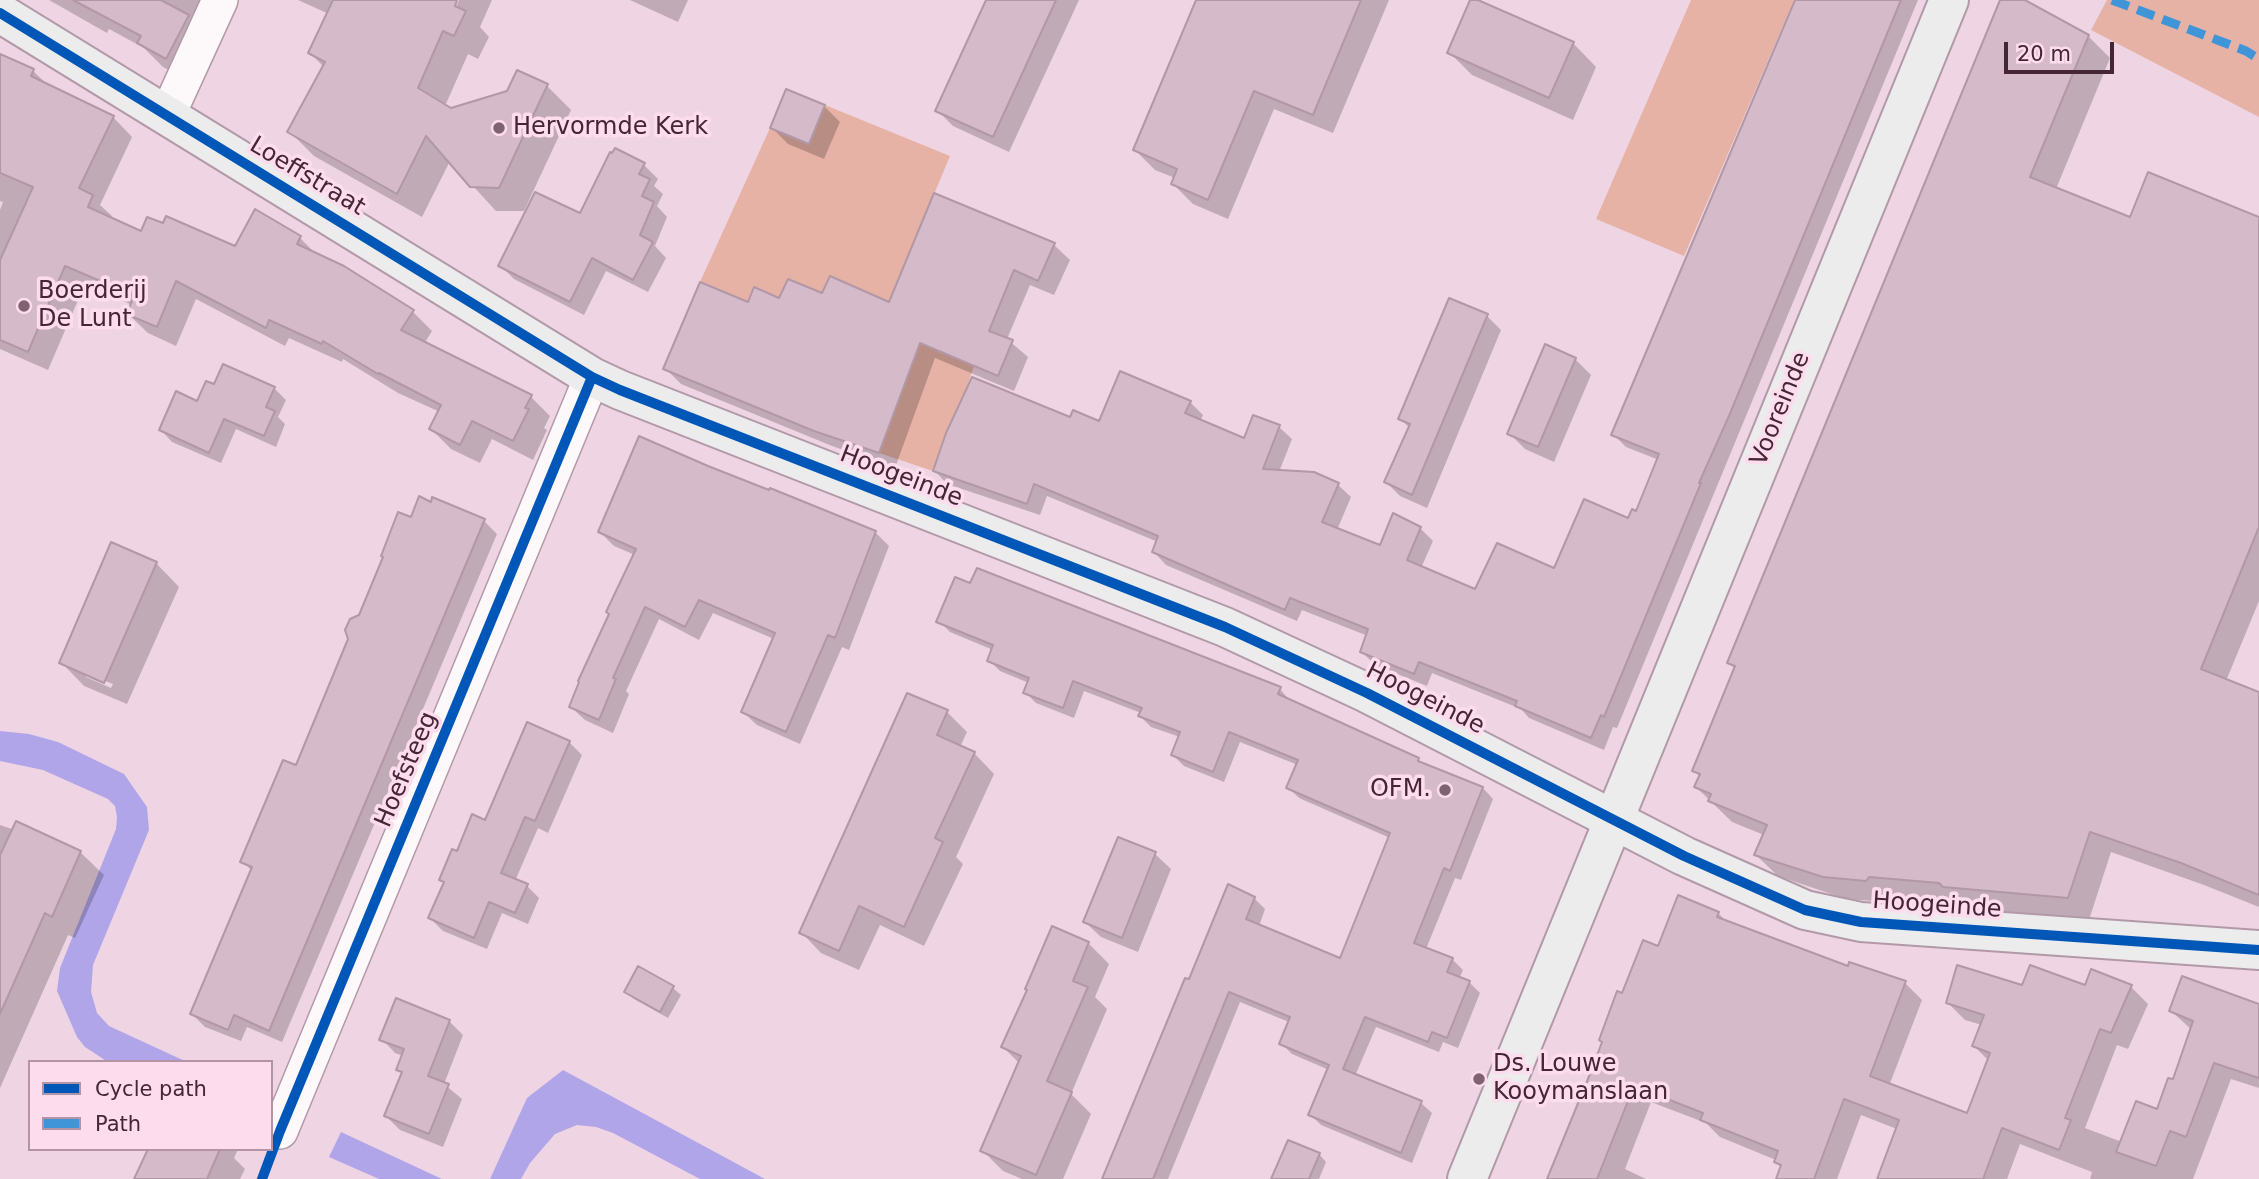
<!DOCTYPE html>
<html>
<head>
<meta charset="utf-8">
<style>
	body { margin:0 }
	#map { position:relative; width:2259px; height:1179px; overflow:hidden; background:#efd5e3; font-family:"DejaVu Sans",sans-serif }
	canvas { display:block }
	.legend { position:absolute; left:28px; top:1060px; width:245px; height:91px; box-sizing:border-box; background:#fddced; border:2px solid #b393a4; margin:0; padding:9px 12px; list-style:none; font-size:21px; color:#442637 }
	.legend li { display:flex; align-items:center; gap:14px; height:35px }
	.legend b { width:35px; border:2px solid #b393a4 }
	.scale { position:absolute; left:2004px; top:42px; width:110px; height:32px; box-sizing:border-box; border:4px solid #442637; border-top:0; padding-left:9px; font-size:21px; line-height:24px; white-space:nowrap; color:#442637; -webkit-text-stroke:5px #fddced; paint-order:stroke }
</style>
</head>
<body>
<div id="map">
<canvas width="2259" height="1179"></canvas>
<ul class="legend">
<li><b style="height:9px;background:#0057b8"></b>Cycle path</li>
<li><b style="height:9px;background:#4095d8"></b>Path</li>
</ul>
<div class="scale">20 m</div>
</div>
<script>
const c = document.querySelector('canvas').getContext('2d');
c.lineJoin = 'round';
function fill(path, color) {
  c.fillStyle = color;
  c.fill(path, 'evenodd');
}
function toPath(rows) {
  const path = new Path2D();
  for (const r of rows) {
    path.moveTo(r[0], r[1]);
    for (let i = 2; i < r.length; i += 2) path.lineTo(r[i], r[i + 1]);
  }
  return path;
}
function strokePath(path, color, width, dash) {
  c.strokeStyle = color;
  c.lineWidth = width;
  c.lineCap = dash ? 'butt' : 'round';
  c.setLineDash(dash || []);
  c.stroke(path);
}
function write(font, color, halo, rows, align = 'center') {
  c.font = font + ' "DejaVu Sans",sans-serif';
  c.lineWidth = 7;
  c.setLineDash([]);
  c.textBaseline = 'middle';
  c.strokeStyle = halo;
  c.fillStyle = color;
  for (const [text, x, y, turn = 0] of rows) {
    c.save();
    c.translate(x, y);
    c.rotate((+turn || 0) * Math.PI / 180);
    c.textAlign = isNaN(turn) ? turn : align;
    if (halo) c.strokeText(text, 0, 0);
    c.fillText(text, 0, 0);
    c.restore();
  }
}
fill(toPath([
	[1691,0,1794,0,1684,256,1596,219],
	[2107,0,2259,0,2259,117,2091,30],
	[825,105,950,156,879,326,974,366,959,410,957,410,951,427,948,426,933,471,879,453,915,357,904,352,870,342,837,438,814,431,872,294,830,276,810,320,805,318,811,303,803,299,807,287,788,279,779,298,754,288,747,305,771,316,763,331,748,324,730,363,719,357,743,300,700,282,770,128,809,144]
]), '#e6b2a6');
fill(toPath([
	[0,731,29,734,58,742,124,774,147,807,149,830,93,965,91,992,97,1013,109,1026,187,1062,108,1062,85,1047,77,1037,57,991,60,968,116,829,117,817,115,806,108,799,43,770,0,761],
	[563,1070,765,1179,700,1179,613,1133,596,1127,577,1125,555,1134,530,1163,521,1179,490,1179,527,1098],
	[341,1132,442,1179,379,1179,329,1157]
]), '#b0a5e9');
fill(toPath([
	[49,0,223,0,191,82,163,67,144,48,109,29,107,33],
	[298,0,456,0,453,14,459,0,492,0,480,27,489,37,478,59,468,54,445,106,451,110,547,86,571,110,524,211,496,211,450,161,422,217,314,156,289,131,324,67,310,53,329,14],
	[630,0,688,0,678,22],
	[988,0,1079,0,1009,152,953,126,937,110],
	[1198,0,1389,0,1333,133,1274,109,1228,219,1193,204,1173,184,1175,178,1155,170,1135,150],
	[1472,0,1573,43,1596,67,1573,120,1472,75,1449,52],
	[1796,0,1918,0,1617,728,1613,727,1604,750,1529,718,1521,709,1432,673,1427,686,1375,665,1362,652,1368,636,1302,610,1297,621,1166,565,1154,552,1158,542,1047,496,1040,515,947,484,935,471,1071,419,1100,423,1190,402,1203,415,1200,422,1245,441,1279,427,1292,439,1279,472,1314,474,1338,485,1351,497,1337,530,1381,548,1420,528,1433,541,1421,568,1476,591,1555,571,1637,514,1659,460,1626,447,1613,434],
	[2002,0,2021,0,2088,36,2110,58,2056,189,2131,219,2259,219,2259,601,2226,681,2259,694,2259,907,2204,885,2111,852,2089,920,1966,909,1962,904,1892,898,1888,902,1846,899,1778,876,1756,855,1764,835,1732,822,1696,787,1700,777,1694,770,1735,669,1729,663],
	[0,56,33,71,49,86,113,117,132,137,100,205,112,216,111,219,142,234,236,249,256,212,300,238,318,256,412,311,432,331,424,344,531,397,550,416,544,428,547,430,533,460,492,439,480,463,451,449,431,429,440,412,398,393,343,359,342,362,289,338,285,346,196,299,176,346,148,333,128,314,132,305,85,284,48,370,0,349,0,210,3,202,0,201],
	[824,106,840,122,824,159,788,144,772,128],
	[644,165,658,179,654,186,663,194,657,206,667,217,655,246,666,258,648,292,606,271,584,315,514,279,500,265,580,216],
	[1054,245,1070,260,1054,295,1030,285,1007,339,1028,357,1014,391,935,358,895,468,832,446,681,384,665,368,749,305,823,295,890,304],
	[1487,316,1501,330,1427,508,1400,496,1386,482,1410,428,1400,419],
	[1575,359,1591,375,1554,462,1525,449,1509,433],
	[274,388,286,400,278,417,285,424,276,447,236,429,221,463,172,442,161,430,198,403],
	[707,468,875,532,889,546,849,650,842,647,800,744,757,725,743,712,774,639,713,613,699,640,659,619,626,691,629,694,613,733,585,720,571,707,635,555,614,546,600,532],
	[412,519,484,521,497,534,282,1042,247,1027,241,1041,205,1027,192,1014,252,871,242,861,297,768,385,558],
	[156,563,179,587,127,704,84,686,61,662],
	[86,673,113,684,111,688,86,677],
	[939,621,1280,689,1290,701,1418,760,1423,765,1483,788,1493,799,1461,880,1455,878,1426,949,1452,959,1463,970,1459,979,1469,982,1480,993,1458,1048,1443,1042,1439,1052,1376,1027,1355,1076,1421,1103,1432,1113,1412,1163,1321,1125,1310,1114,1329,1070,1292,1054,1281,1043,1289,1022,1240,1002,1168,1179,1107,1179,1190,982,1254,898,1265,909,1259,926,1341,960,1390,838,1299,798,1288,787,1298,765,1240,742,1224,782,1184,766,1173,755,1180,737,1151,727,1140,716,1141,713,1084,691,1074,718,1036,703,1025,692,1029,683,1000,671,989,660,993,650,950,632],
	[947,712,967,732,960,747,974,753,994,774,956,857,963,864,924,946,880,925,859,970,821,953,801,932],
	[569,742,582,755,548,833,538,828,515,881,527,886,539,898,528,924,502,913,487,949,443,931,430,918,445,883,441,880,458,854],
	[0,825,80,852,104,875,75,938,68,935,0,1088],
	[1119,839,1155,854,1171,869,1138,952,1101,937,1085,922],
	[1718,913,1728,923,1849,968,1905,983,1922,1000,1889,1086,1968,1115,1989,1061,1974,1046,1982,1025,1965,1020,1948,1003,2023,987,2131,987,2148,1004,2128,1049,2117,1045,2085,1128,2122,1142,2158,1111,2174,1081,2192,1030,2171,1011,2259,1006,2259,1088,2231,1079,2193,1179,2090,1179,2092,1172,2020,1144,2007,1179,1879,1179,1897,1129,1861,1115,1837,1179,1778,1179,1782,1168,1776,1162,1776,1160,1720,1137,1706,1123,1651,1102,1625,1169,1646,1179,1550,1179,1623,995,1659,948],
	[1088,943,1109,964,1095,997,1107,1009,1071,1094,1091,1114,1063,1179,1022,1179,1003,1171,982,1150,1020,1064,1003,1047],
	[639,969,673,988,681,995,668,1018,634,999,626,992],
	[397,1000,449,1021,463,1035,444,1084,462,1099,443,1147,400,1130,386,1116,403,1074,398,1069,403,1056,395,1053,382,1039],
	[149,1149,238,1149,234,1158,245,1169,240,1179,136,1179],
	[1319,1154,1326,1162,1319,1179,1273,1179]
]), '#0003');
const building = toPath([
	[73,0,161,0,189,15,166,59,137,43,141,36,73,0],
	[333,0,457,0,455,6,466,11,454,36,443,31,418,88,451,108,507,91,517,70,548,84,499,188,470,187,426,136,397,194,287,132,325,62,308,53,333,0],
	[986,0,1056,0,993,137,935,111,986,0],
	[1196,0,1361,0,1313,115,1254,91,1208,200,1171,184,1177,169,1133,150,1196,0],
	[1470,0,1478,0,1574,42,1549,98,1447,53,1470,0],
	[1795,0,1901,0,1729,416,1699,483,1701,483,1604,717,1601,715,1591,738,1515,706,1517,701,1419,662,1414,674,1360,652,1368,629,1290,598,1285,610,1152,552,1158,536,1034,484,1027,504,933,471,946,433,972,377,1070,417,1073,410,1099,421,1120,371,1191,401,1185,413,1244,438,1253,415,1280,425,1263,469,1314,472,1339,483,1322,522,1380,545,1393,513,1421,527,1407,560,1475,589,1497,543,1554,568,1584,499,1628,518,1632,509,1636,511,1659,454,1611,435,1795,0],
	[2000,0,2025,0,2089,35,2030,177,2130,217,2148,172,2259,217,2259,527,2201,669,2259,692,2259,895,2181,863,2090,832,2068,898,1943,887,1939,883,1869,877,1866,881,1823,877,1754,855,1767,825,1708,801,1711,794,1694,787,1700,774,1692,771,1735,666,1727,663,2000,0],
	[0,54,34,69,31,76,114,116,79,188,93,195,88,207,141,231,147,217,163,223,166,216,235,246,255,209,301,236,297,244,344,266,414,310,401,330,532,395,525,408,529,409,513,441,472,421,460,445,429,429,441,405,379,373,378,374,323,341,322,344,269,320,266,328,176,281,157,327,126,314,134,297,131,294,65,266,28,352,0,340,0,260,33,187,0,173,0,54],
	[786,89,825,105,809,144,770,128,786,89],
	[615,148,645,163,639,174,650,179,642,196,654,202,640,235,653,242,633,280,592,258,570,302,498,266,535,192,580,213,610,152,612,153,615,148],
	[934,193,1055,243,1038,281,1014,270,989,331,1013,340,998,376,920,343,879,453,814,431,663,369,700,282,748,302,754,287,779,298,788,279,822,293,830,276,889,302,934,193],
	[1449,298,1488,314,1412,495,1384,482,1410,424,1398,419,1449,298],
	[1545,344,1576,358,1538,447,1507,434,1545,344],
	[223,364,275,387,266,407,275,411,264,436,224,419,209,453,159,430,176,391,197,401,206,381,214,384,223,364],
	[639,436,708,466,769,490,770,488,876,531,835,638,828,635,786,732,741,712,775,633,699,600,685,627,645,607,613,678,616,679,599,720,569,707,579,682,578,681,609,614,606,612,636,549,598,532,639,436],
	[419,496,431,502,432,497,485,519,269,1031,234,1015,228,1030,190,1014,252,867,240,862,283,760,296,765,348,639,345,630,350,619,359,615,383,557,381,556,398,512,411,517,419,496],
	[111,542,157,562,104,683,59,663,111,542],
	[977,568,1281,687,1278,694,1419,758,1418,761,1483,787,1450,871,1444,868,1414,943,1453,958,1447,972,1470,981,1447,1038,1432,1032,1428,1042,1365,1017,1343,1069,1422,1101,1401,1153,1308,1115,1329,1065,1279,1044,1290,1017,1229,992,1153,1179,1102,1179,1185,978,1189,979,1228,884,1255,897,1246,919,1340,958,1390,833,1286,788,1298,760,1229,732,1213,772,1171,755,1180,732,1138,716,1142,708,1073,681,1063,708,1023,693,1029,678,987,661,993,645,936,622,955,577,970,583,977,568],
	[907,693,948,710,937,735,975,752,935,838,943,842,904,927,859,906,839,951,799,933,907,693],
	[527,722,570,741,535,821,525,817,501,873,528,884,515,913,489,902,474,938,428,918,444,882,439,880,452,849,457,851,472,814,485,820,527,722],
	[16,821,81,851,52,917,45,913,0,1014,0,855,16,821],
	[1118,837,1156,852,1122,938,1083,922,1118,837],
	[1678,895,1719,912,1717,917,1848,966,1849,962,1906,981,1870,1076,1967,1113,1990,1053,1972,1046,1984,1015,1946,1003,1957,965,2022,985,2030,965,2085,985,2091,969,2132,985,2111,1033,2100,1029,2065,1118,2071,1120,2059,1150,2002,1128,1983,1179,1877,1179,1899,1120,1844,1099,1814,1179,1776,1179,1781,1165,1774,1162,1778,1151,1700,1120,1703,1113,1634,1086,1597,1179,1547,1179,1592,1069,1602,1042,1599,1040,1617,991,1622,993,1643,940,1658,946,1678,895],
	[1052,926,1089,942,1073,981,1088,987,1047,1081,1072,1092,1036,1175,980,1151,1021,1056,1001,1047,1027,990,1025,989,1052,926],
	[638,966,674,986,660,1012,624,992,638,966],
	[2182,976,2259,1004,2259,1078,2214,1063,2186,1137,2170,1131,2156,1166,2116,1152,2136,1101,2157,1109,2168,1078,2173,1079,2193,1021,2169,1011,2182,976],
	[396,998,450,1020,428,1076,449,1084,429,1134,384,1116,402,1072,396,1070,404,1049,379,1040,396,998],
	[1288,1140,1320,1153,1309,1179,1271,1179,1288,1140],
	[148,1149,220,1149,207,1179,134,1179,148,1149]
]);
fill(building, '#d5bac9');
strokePath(building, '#b298a7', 2);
const street = toPath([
	[167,116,220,0],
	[280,1131,592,377]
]);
const secondary = toPath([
	[0,13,592,377,620,390,1225,627,1367,693,1684,856,1805,910,1861,922,2259,950],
	[1467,1179,1949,0]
]);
strokePath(street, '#b299a8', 38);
strokePath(secondary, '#b299a8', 42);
strokePath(street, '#fdf9fb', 35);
strokePath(secondary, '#ececec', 38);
strokePath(toPath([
	[2112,0,2246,51,2259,59]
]), '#4095d8', 9, [18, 9]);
strokePath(toPath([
	[0,13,592,377,620,390,1225,627,1367,693,1684,856,1805,910,1861,922,2259,950],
	[262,1179,280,1131,592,377]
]), '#0057b8', 10);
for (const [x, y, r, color] of [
	[499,128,7,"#806373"],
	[24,306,7,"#806373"],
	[1445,790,7,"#806373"],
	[1479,1079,7,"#806373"]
]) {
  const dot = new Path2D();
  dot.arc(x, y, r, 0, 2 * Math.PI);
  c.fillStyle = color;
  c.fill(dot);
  strokePath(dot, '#fddced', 2.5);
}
write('24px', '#442637', '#fddced', [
	["Hervormde Kerk",513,128],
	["Boerderij",38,292],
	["De Lunt",38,320],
	["OFM.",1431,790,"right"],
	["Ds. Louwe",1493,1065],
	["Kooymanslaan",1493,1093]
], 'left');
write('24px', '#442637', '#fddced', [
	["Loeffstraat",307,177,31],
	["Vooreinde",1781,409,-68],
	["Hoogeinde",901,477,21],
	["Hoogeinde",1425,699,27],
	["Hoefsteeg",407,770,-67],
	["Hoogeinde",1937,906,4]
]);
</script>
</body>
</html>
